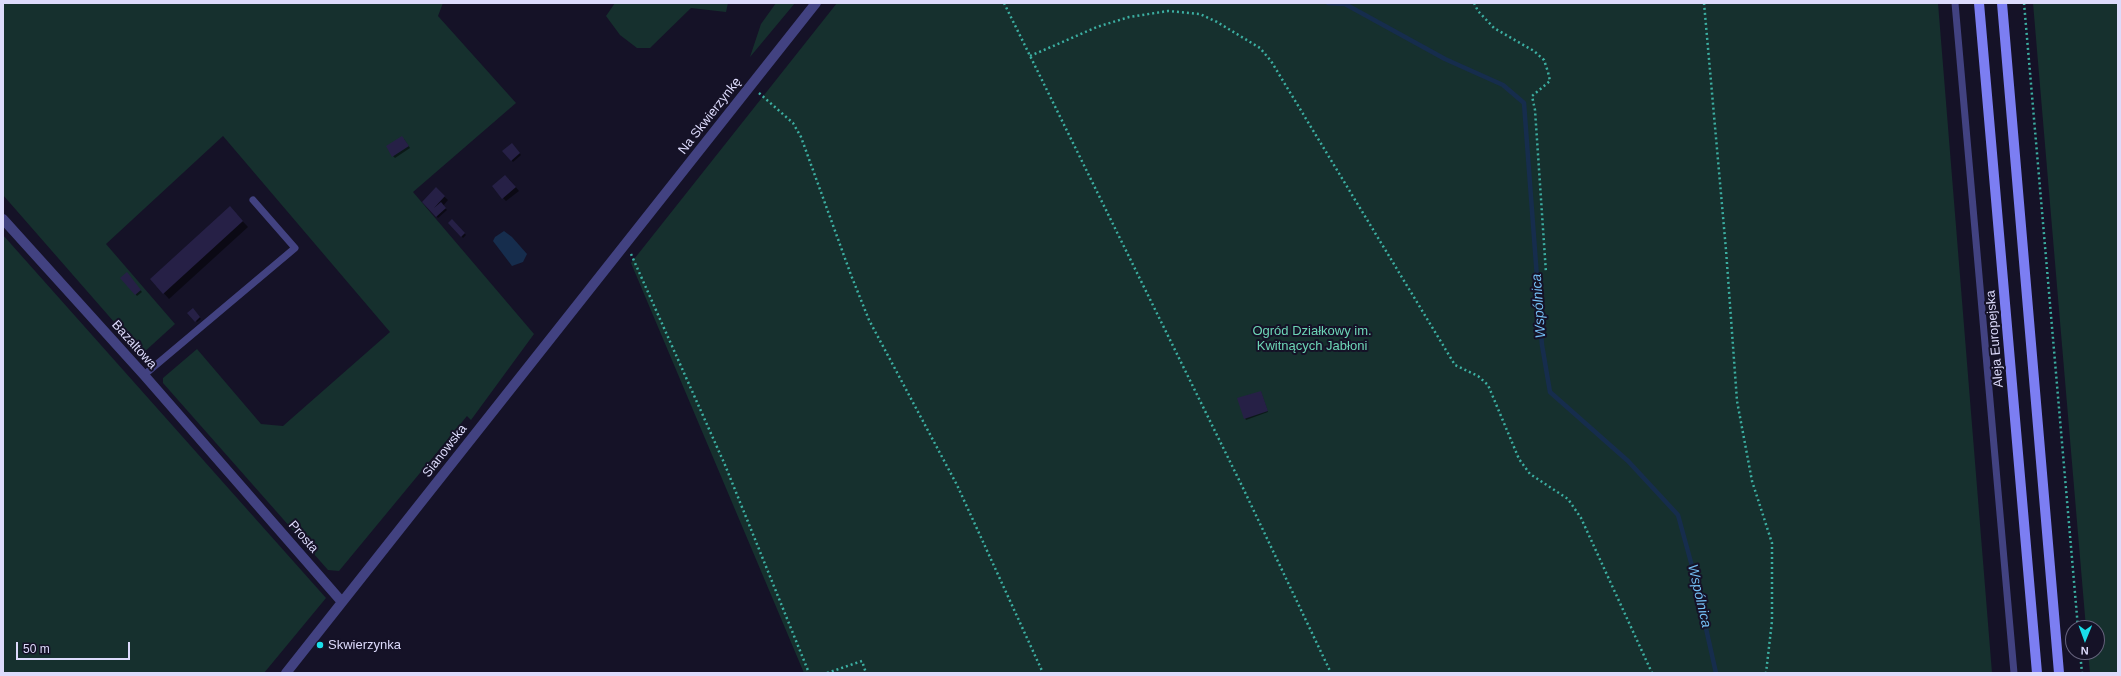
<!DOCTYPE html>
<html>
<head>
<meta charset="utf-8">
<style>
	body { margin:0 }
	#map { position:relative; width:2121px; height:676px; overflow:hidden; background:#151227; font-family:Helvetica,sans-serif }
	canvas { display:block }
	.frame { position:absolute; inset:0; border:4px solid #dddbfc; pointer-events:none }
	.north { position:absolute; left:2065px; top:620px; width:40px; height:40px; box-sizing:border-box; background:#151227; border:1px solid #65627c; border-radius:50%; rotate:181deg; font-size:11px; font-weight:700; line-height:16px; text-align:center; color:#dddbfc }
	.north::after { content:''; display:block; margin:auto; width:14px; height:18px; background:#1adee9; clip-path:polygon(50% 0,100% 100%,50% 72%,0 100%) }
	.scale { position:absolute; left:16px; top:642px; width:114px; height:18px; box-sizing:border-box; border:2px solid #dddbfc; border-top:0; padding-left:5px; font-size:12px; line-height:14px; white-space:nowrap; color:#dddbfc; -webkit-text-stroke:3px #151227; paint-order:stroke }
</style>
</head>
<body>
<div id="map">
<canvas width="2121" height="676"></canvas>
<div class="frame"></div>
<div class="north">N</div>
<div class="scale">50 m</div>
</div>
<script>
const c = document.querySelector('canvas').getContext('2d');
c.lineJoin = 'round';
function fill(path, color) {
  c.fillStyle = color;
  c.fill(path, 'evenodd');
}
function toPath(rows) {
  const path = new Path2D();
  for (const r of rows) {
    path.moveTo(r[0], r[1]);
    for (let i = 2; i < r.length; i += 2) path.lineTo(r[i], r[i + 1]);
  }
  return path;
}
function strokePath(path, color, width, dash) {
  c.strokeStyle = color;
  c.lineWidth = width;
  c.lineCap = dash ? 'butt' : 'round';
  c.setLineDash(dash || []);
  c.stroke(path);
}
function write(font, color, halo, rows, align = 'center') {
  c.font = font + ' Helvetica,sans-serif';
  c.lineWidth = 4;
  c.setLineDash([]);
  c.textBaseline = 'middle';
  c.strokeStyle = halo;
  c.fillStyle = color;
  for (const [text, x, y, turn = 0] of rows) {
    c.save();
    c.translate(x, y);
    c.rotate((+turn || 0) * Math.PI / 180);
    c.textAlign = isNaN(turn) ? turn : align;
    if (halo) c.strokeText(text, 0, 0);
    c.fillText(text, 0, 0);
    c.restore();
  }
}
fill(toPath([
	[3,3,443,3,438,16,516,103,413,192,534,334,471,420,467,416,339,571,328,570,163,383,163,378,197,349,261,424,283,426,390,332,223,136,106,244,175,324,142,354,3,195],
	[615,3,728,3,726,12,691,8,650,48,637,48,620,35,606,16],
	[776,3,795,3,750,57,761,24],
	[837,3,1938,3,1992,673,804,673,631,263],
	[2033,3,2118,3,2118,673,2090,673,2088,652,2097,652,2097,628,2086,628],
	[3,235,326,598,264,673,3,673]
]), '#16302e');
fill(toPath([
	[504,231,512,237,527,254,523,262,512,266,493,241,495,237]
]), '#162d4d');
fill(toPath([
	[404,139,410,148,395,158,393,156],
	[512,144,521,155,513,162,504,151],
	[509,179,519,191,506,201,503,198],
	[436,189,448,200,443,206,447,210,438,218,432,211],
	[235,213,248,227,169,299,151,279],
	[452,220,466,235,463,238,449,223],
	[127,274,142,292,137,296,122,278],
	[193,310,201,319,197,322,189,313],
	[1261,392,1268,412,1246,420,1245,418]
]), '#0007');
strokePath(toPath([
	[1328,3,1345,4,1445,59,1503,85,1524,103,1542,345,1550,392,1628,461,1678,515,1692,566,1716,673]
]), '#162d4d', 4.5);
fill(toPath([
	[402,136,409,146,392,157,386,146],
	[512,143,520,153,511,161,502,151],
	[505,175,516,187,502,199,492,186],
	[436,187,445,196,434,208,441,202,446,208,436,217,422,202],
	[230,206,243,221,163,294,150,279],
	[452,219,465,233,461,237,448,223],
	[127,272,141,290,135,295,120,278],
	[193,308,200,317,195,322,187,313],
	[1261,391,1268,411,1244,419,1237,398]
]), '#262046');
strokePath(toPath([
	[1004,3,1243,488,1331,673],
	[1474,3,1478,11,1494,28,1534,51,1544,60,1548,72,1550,81,1532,96,1535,110,1546,273],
	[1704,3,1726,250,1737,401,1752,481,1772,543,1772,621,1766,673],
	[2024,3,2078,628],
	[1030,56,1097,27,1129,17,1168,11,1200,14,1217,22,1260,48,1271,61,1455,365,1478,376,1488,385,1519,459,1530,474,1568,499,1581,518,1652,673],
	[759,93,793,123,801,137,851,275,869,320,957,485,1043,673],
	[631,254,725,465,809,673],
	[2080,652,2082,673],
	[827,673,862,661,866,673]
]), '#3cafa2', 2.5, [2, 3]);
strokePath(toPath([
	[1955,3,2014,673],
	[144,375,295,248,253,200]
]), '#424281', 7);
strokePath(toPath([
	[3,219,144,375,342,602],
	[286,673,816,3]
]), '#424281', 10);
strokePath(toPath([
	[1979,3,2037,673],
	[2002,3,2059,673]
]), '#7c7ef2', 10);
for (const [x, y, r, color] of [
	[320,645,4,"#1adee9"]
]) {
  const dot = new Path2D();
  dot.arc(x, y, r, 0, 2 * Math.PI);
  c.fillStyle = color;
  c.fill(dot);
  strokePath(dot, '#151227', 1.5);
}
write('13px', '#dddbfc', '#151227', [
	["Na Skwierzynkę",710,116,-52],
	["Aleja Europejska",1995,339,-95],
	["Bazaltowa",134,345,48],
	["Sianowska",445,451,-52],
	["Prosta",303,537,49]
]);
write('13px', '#6dd5b6', '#151227', [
	["Ogród Działkowy im.",1312,331],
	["Kwitnących Jabłoni",1312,346]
]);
write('13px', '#dddbfc', '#151227', [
	["Skwierzynka",328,645]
], 'left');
write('italic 14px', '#73bdf2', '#151227', [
	["Wspólnica",1539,306,-94],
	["Wspólnica",1699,596,77]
]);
</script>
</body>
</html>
